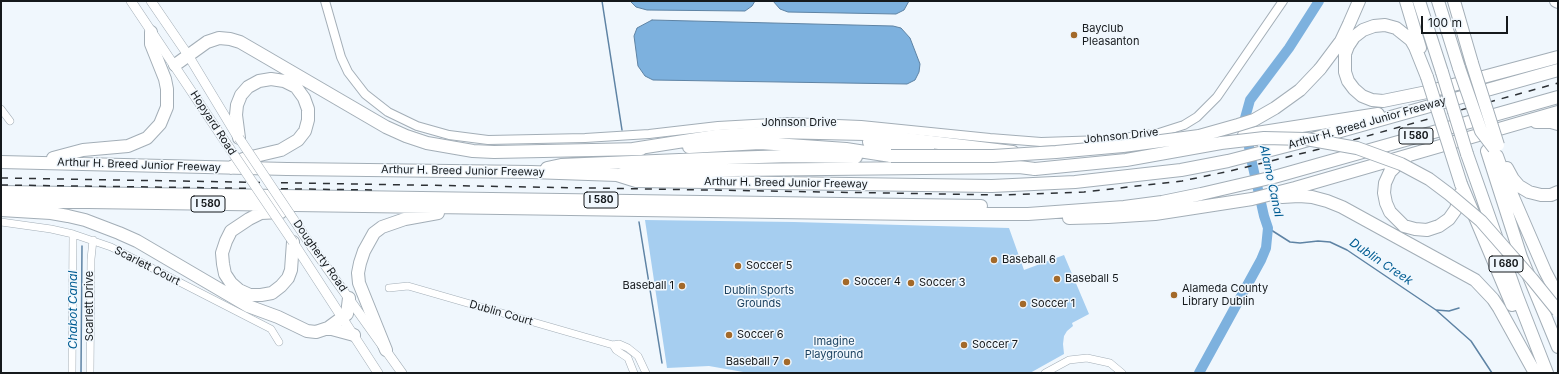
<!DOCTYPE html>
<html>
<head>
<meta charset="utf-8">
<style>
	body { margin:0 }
	#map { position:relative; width:1559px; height:374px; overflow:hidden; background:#f0f7fd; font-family:Inter,sans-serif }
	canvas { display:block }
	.frame { position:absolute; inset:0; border:2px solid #15191c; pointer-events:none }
	.scale { position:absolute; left:1421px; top:16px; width:87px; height:18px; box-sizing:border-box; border:2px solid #15191c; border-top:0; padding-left:5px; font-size:12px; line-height:14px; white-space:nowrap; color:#15191c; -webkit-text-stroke:3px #f0f7fd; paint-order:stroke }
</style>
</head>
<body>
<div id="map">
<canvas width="1559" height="374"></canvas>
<div class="frame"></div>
<div class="scale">100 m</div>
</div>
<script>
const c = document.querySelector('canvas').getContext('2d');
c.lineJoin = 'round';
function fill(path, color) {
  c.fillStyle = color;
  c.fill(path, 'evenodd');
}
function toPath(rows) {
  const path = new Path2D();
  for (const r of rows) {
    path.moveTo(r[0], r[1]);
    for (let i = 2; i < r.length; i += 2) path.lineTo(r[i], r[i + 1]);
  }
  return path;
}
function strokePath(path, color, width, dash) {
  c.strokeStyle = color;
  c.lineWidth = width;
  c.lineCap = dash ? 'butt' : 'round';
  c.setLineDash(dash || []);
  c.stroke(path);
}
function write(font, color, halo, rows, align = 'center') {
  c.font = font + ' Inter,sans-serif';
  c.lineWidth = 3;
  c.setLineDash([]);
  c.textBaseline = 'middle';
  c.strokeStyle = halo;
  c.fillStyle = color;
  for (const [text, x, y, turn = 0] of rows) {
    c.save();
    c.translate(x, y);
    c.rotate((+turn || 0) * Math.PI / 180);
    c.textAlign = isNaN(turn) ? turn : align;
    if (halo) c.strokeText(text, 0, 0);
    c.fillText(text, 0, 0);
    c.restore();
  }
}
fill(toPath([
	[645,220,794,222,1009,228,1024,270,1064,255,1089,314,1072,323,1073,326,1067,331,1064,336,1063,344,1064,354,1030,373,749,373,709,366,667,368]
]), '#a6cef0');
const water = toPath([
	[630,1,755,1,752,6,745,11,647,10,636,7,630,1],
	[773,1,909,1,904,10,896,14,788,12,780,9,773,1],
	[652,20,893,26,901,28,910,38,920,64,919,72,915,80,907,84,653,80,645,76,638,66,634,36,637,28,652,20]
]);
fill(water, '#7db1de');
strokePath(water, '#5e83a4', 1);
strokePath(toPath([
	[602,1,622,130],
	[639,222,662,363],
	[1268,228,1290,242,1300,243,1318,241,1330,242,1347,250,1436,310,1471,341,1492,373],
	[1436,310,1449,311,1459,308],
	[81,373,82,246]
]), '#5e83a4', 1.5);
strokePath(toPath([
	[1199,373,1261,260,1266,248,1268,228,1264,216,1250,154,1245,118,1250,100,1289,48,1319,1]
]), '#7db1de', 10);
const minor = toPath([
	[1,109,10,121],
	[1,222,51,229,73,234,111,247,271,329,279,342],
	[389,288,408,286,613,345,619,344,628,348,638,356,646,373],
	[613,345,616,350,628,358,634,373],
	[72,373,73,234],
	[90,373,91,259,93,240],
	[1045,373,1069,360,1087,358,1110,363,1122,373]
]);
const tertiary = toPath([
	[325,1,341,57,348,72,365,94,388,112,417,126,449,135,488,140,585,138,649,134,718,126,789,122,861,125,990,138,1041,142,1104,140,1140,136,1159,133,1184,125,1197,117,1217,97,1283,1]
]);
const secondary = toPath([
	[131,1,226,143],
	[151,1,188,55,237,136],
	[293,242,378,373],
	[312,247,402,373]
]);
const motorway = toPath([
	[1406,1,1420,48],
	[1419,1,1442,72],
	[1438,1,1459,68],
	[1454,1,1472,63],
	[1556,1,1558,2],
	[175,65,207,42,219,38,230,39,240,42,259,53,386,127,406,136,427,143,473,151,494,152,641,149],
	[1320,69,1341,41,1349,24,1359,1],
	[1427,77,1415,47,1411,40,1396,28,1385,25,1374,26,1363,30,1354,37,1348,46,1345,54,1345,72,1348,81,1354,89,1362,96,1372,100,1383,101,1427,92,1558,57],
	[1536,122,1551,122,1558,124],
	[1244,135,1378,114],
	[869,142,929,152],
	[689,147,760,143,846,149,891,156],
	[633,149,716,136,774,132,865,134,1013,152],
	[1487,151,1521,257,1558,347],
	[1467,154,1517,296,1547,373],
	[1497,156,1506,181,1545,271,1558,296],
	[53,158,83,150,128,146,147,138,160,124,167,107,167,89,165,79,151,44,151,32],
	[1406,158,1397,165,1390,172,1385,183,1384,193,1386,203,1390,212,1404,226,1415,229,1427,230,1439,226,1449,219,1456,209,1460,194],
	[1,162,287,169,531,172,617,175,636,181,992,186,1075,182,1181,170,1228,161,1298,143,1558,70],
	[231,168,243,159,281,150,298,140,305,131,308,120,308,109,304,98,296,87,284,81,271,79,259,81,248,87,241,95,237,105,236,115,239,138],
	[547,168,561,165,727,158,790,156,856,157],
	[1507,168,1513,179,1519,186,1529,192,1541,195,1551,195,1558,192],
	[619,175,636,171,1019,167,1035,169],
	[1461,184,1512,305],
	[1,192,981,206],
	[1282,197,1299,196,1312,197,1327,201,1342,207,1475,280,1493,299,1499,308,1535,373],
	[1,202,88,202,915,214,1028,214,1124,207,1162,202,1201,194,1274,177,1558,97],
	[1,210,51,213,68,216,85,220,119,233,137,241,248,306,278,317,307,331,316,332,328,328,347,314,349,298],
	[281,212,261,213,249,219,231,231,226,241,222,253,223,264,225,274,231,283,239,290,250,295,261,295,272,293,281,286,288,278,291,270,293,242],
	[1069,218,1108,217,1155,214,1252,199,1295,188,1558,112],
	[328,328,354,335],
	[386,350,359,283,358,273,360,263,364,251,374,233,382,227,405,219,438,213]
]);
strokePath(minor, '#a3aeb7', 8);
strokePath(tertiary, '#a3aeb7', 10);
strokePath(secondary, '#a3aeb7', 10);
strokePath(motorway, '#a3aeb7', 14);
strokePath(minor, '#fff', 7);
strokePath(tertiary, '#fff', 8);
strokePath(secondary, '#fff', 9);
strokePath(motorway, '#fff', 12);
strokePath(toPath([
	[1,178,1002,195,1084,192,1182,181,1230,171,1324,148,1558,83],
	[1,185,375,190]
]), '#2d3135', 1.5, [7, 7]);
const secondaryBridge = toPath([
	[239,138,312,247],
	[226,143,293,242]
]);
const motorwayBridge = toPath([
	[1472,63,1498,145],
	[1459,68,1481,131,1494,148],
	[1442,72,1467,154],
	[1427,77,1461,184],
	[891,156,993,156,1056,152,1123,146,1199,136,1238,125,1254,120,1275,108,1300,90,1320,69],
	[1035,169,1126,160,1221,143,1264,138,1306,139,1357,148,1401,164,1429,179,1449,194,1481,221,1532,279,1558,311]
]);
strokePath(secondaryBridge, '#a3aeb7', 10, []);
strokePath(motorwayBridge, '#a3aeb7', 14, []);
strokePath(secondaryBridge, '#fff', 9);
strokePath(motorwayBridge, '#fff', 12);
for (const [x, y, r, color] of [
	[1074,35,4,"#a36929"],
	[994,260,4,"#a36929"],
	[738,266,4,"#a36929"],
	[1057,279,4,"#a36929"],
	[846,282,4,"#a36929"],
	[911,283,4,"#a36929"],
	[682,286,4,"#a36929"],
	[1174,295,4,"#a36929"],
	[1023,304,4,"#a36929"],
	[729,335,4,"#a36929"],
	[964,345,4,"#a36929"],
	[787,362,4,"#a36929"]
]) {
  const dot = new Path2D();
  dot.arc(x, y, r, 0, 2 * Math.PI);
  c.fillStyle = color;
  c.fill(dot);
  strokePath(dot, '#f0f7fd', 1.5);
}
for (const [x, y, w] of [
	[1416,136,34],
	[601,200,34],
	[208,204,34],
	[1506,264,34]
]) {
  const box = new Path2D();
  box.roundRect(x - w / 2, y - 8, w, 16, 3);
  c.fillStyle = '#f0f7fd';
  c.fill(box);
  strokePath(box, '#15191c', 1);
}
write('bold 10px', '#15191c', null, [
	["I 580",1416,136],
	["I 580",601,200],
	["I 580",208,204],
	["I 680",1506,264]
]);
write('11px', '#15191c', '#f0f7fd', [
	["Bayclub",1082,29],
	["Pleasanton",1082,42],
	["Baseball 6",1002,260],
	["Soccer 5",746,266],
	["Baseball 5",1065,279],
	["Soccer 4",854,282],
	["Soccer 3",919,283],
	["Baseball 1",674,286,"right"],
	["Alameda County",1182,289],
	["Library Dublin",1182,302],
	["Soccer 1",1031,304],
	["Soccer 6",737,335],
	["Soccer 7",972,345],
	["Baseball 7",779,362,"right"]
], 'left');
write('11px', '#15191c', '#f0f7fd', [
	["Hopyard Road",213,123,57],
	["Johnson Drive",799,123],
	["Arthur H. Breed Junior Freeway",1367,123,-16],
	["Johnson Drive",1121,136,-6],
	["Arthur H. Breed Junior Freeway",139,165,2],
	["Arthur H. Breed Junior Freeway",463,171,1],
	["Arthur H. Breed Junior Freeway",786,183,1],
	["Dougherty Road",320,256,55],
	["Scarlett Court",147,266,27],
	["Scarlett Drive",90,306,-90],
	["Dublin Court",501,313,16]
]);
write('11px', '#183f5e', '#f0f7fd', [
	["Dublin Sports",759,291],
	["Grounds",759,304],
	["Imagine",834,342],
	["Playground",834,355]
]);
write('italic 12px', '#005c92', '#f0f7fd', [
	["Alamo Canal",1271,181,78],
	["Dublin Creek",1381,262,34],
	["Chabot Canal",73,310,-90]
]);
</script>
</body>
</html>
